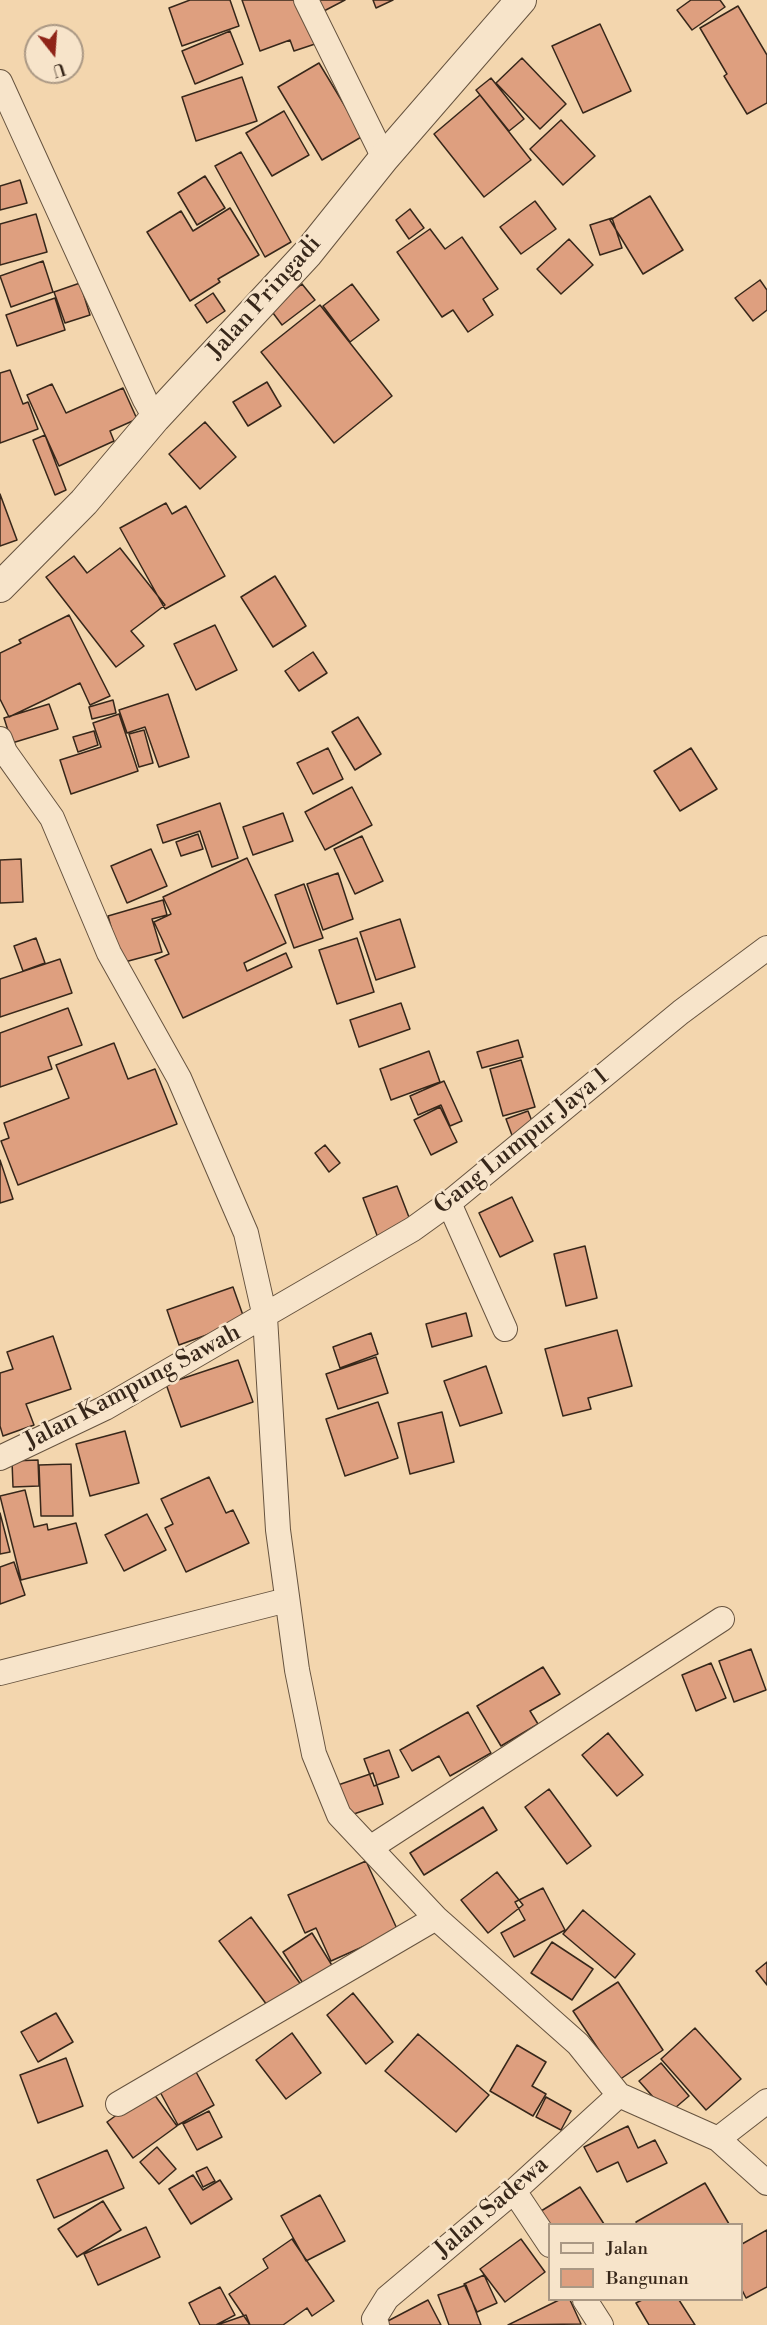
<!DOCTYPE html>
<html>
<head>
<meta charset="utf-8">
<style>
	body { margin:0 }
	#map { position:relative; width:767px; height:2325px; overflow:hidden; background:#f3d6ae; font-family:"Libre Bodoni",serif }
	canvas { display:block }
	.legend { position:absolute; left:548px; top:2223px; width:195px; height:78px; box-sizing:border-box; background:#f7e4ca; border:2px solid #aa9884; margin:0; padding:8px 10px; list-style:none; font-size:18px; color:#37271a }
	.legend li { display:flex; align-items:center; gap:12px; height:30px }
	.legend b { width:30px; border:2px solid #aa9884 }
	.north { position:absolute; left:24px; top:24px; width:60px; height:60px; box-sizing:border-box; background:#f7e4ca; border:2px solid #aa9884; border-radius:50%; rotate:163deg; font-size:16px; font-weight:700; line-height:24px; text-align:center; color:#37271a }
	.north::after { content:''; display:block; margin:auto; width:21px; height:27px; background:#8f2418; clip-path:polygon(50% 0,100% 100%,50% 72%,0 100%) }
</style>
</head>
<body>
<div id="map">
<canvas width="767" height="2325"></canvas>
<ul class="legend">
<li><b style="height:8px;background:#f7e4ca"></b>Jalan</li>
<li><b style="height:16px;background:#de9f7f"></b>Bangunan</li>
</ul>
<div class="north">U</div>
</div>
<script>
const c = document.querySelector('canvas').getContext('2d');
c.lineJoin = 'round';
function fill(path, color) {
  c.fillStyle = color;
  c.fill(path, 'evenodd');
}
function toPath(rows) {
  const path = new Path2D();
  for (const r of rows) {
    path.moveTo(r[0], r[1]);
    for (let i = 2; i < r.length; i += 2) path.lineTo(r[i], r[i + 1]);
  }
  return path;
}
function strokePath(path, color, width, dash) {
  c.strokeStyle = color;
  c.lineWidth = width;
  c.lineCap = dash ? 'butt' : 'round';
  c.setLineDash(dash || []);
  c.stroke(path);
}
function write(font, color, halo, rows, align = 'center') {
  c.font = font + ' "Libre Bodoni",serif';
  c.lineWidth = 5;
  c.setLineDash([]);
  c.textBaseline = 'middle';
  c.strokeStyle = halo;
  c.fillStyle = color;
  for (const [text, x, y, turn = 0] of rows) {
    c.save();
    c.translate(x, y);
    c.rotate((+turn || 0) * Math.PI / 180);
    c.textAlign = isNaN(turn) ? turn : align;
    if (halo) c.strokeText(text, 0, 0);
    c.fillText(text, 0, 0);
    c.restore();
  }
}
const building = toPath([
	[190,0,230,0,239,26,182,46,169,8,190,0],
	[242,0,299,0,315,44,294,51,290,40,260,51,242,0],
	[316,0,345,0,322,12,316,0],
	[373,0,393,0,376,8,373,0],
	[691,0,720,0,725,7,692,30,677,10,691,0],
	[738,6,767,55,767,103,747,114,724,76,727,74,700,28,738,6],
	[600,24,631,91,583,113,552,46,600,24],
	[230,31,243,64,195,84,182,51,230,31],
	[522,58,566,104,540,129,496,83,522,58],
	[319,63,363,136,322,160,278,87,319,63],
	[242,77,257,121,196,141,182,97,242,77],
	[491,78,524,119,509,131,476,90,491,78],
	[480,95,531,160,484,197,434,134,480,95],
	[284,111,309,155,272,176,246,133,284,111],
	[561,120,595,156,563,185,530,149,561,120],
	[241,152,291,242,265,257,215,166,241,152],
	[205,176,225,208,197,225,178,193,205,176],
	[20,180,27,203,0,210,0,186,20,180],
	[650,196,683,250,643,274,610,220,650,196],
	[535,201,556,229,521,254,500,227,535,201],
	[230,208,259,255,218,279,220,282,190,301,147,232,181,211,193,231,230,208],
	[410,209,424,228,409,239,396,220,410,209],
	[36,214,47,252,0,265,0,224,36,214],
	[612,218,622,248,600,255,590,225,612,218],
	[430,229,445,249,462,237,498,289,483,299,493,315,468,332,453,310,442,317,397,252,430,229],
	[569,239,593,265,561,294,537,269,569,239],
	[43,261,53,292,11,307,0,276,43,261],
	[760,280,767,290,767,310,753,321,735,298,760,280],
	[80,283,90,315,65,323,54,292,80,283],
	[302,284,315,300,282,325,270,309,302,284],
	[352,284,379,320,350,342,323,306,352,284],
	[213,293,225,311,207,323,195,305,213,293],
	[55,298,65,330,17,346,6,315,55,298],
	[320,305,392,396,334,443,261,352,320,305],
	[10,370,23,404,28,402,38,429,0,443,0,373,10,370],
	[267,382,281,406,248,426,233,402,267,382],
	[52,384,66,413,123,388,137,419,110,431,114,441,59,466,27,395,52,384],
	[205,422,236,457,200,489,169,454,205,422],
	[45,435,66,490,55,495,33,440,45,435],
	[0,494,17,540,0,546,0,494],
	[166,503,172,514,186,506,225,576,165,609,120,528,166,503],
	[120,548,165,605,131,631,144,646,116,667,46,577,74,556,87,573,120,548],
	[275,576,306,626,273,647,241,597,275,576],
	[69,615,110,696,90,705,80,683,9,717,0,699,0,653,21,643,19,640,69,615],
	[215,625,237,670,196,690,174,644,215,625],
	[313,652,327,673,299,691,285,671,313,652],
	[168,694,189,757,159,767,145,727,127,733,119,710,168,694],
	[113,700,116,713,92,719,89,707,113,700],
	[49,704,58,729,12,743,4,718,49,704],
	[119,714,138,771,71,794,60,760,101,747,93,723,119,714],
	[358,717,381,754,355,770,332,732,358,717],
	[144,730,153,763,139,767,129,734,144,730],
	[94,731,98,745,78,752,73,737,94,731],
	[328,748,343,779,313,794,297,763,328,748],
	[691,748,717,789,680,811,654,771,691,748],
	[352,787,372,825,325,850,305,812,352,787],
	[220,803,238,858,212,867,200,831,163,843,157,825,220,803],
	[283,813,293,841,253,855,243,827,283,813],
	[198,834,203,849,181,856,176,842,198,834],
	[362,836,383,881,355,894,334,849,362,836],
	[151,849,167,886,127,903,111,866,151,849],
	[247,858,286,943,244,963,247,971,286,953,292,967,183,1018,155,960,169,954,154,922,171,914,163,897,247,858],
	[21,859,23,902,0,903,0,860,21,859],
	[338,873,353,919,323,930,307,884,338,873],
	[304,884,323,938,294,948,275,895,304,884],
	[163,900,167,915,152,919,162,952,121,963,108,916,163,900],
	[400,919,415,967,376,980,360,932,400,919],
	[36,938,45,963,23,971,14,946,36,938],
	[357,938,374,992,337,1004,319,950,357,938],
	[60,959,72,993,0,1017,0,979,60,959],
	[401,1003,410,1029,359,1047,350,1020,401,1003],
	[68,1008,82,1045,48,1057,52,1069,0,1087,0,1033,68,1008],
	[518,1040,523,1057,482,1068,477,1052,518,1040],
	[114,1043,128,1079,155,1069,177,1124,18,1185,1,1141,9,1138,4,1123,69,1098,56,1065,114,1043],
	[429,1051,440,1082,391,1100,380,1069,429,1051],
	[521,1060,535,1107,503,1116,490,1069,521,1060],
	[444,1081,462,1121,450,1126,441,1105,418,1115,410,1096,444,1081],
	[440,1107,457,1142,431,1155,414,1120,440,1107],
	[528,1111,535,1129,513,1138,506,1119,528,1111],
	[325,1145,340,1163,329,1172,315,1153,325,1145],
	[0,1160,13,1199,0,1203,0,1160],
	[397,1186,412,1225,378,1238,363,1198,397,1186],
	[512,1197,533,1241,500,1257,479,1213,512,1197],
	[585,1246,597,1298,566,1306,554,1254,585,1246],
	[233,1287,245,1321,179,1345,167,1310,233,1287],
	[466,1313,472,1336,432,1347,426,1324,466,1313],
	[617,1330,632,1386,588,1398,591,1409,563,1416,545,1349,617,1330],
	[371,1333,378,1354,340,1368,333,1347,371,1333],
	[53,1336,71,1389,26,1404,34,1425,3,1436,0,1426,0,1373,13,1369,7,1352,53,1336],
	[376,1357,388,1393,338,1409,326,1374,376,1357],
	[238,1360,253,1402,181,1427,166,1384,238,1360],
	[486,1366,502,1413,460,1426,444,1381,486,1366],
	[378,1402,398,1458,345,1476,326,1419,378,1402],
	[442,1412,454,1462,410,1474,398,1423,442,1412],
	[125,1431,139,1483,90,1496,76,1444,125,1431],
	[38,1460,39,1486,13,1487,12,1461,38,1460],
	[71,1464,73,1516,41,1516,39,1465,71,1464],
	[209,1477,226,1513,233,1510,249,1543,186,1572,165,1528,173,1524,161,1499,209,1477],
	[25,1490,34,1527,47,1524,48,1530,76,1523,87,1563,21,1580,0,1496,25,1490],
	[0,1513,10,1552,0,1554,0,1513],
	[147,1514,166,1550,124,1571,105,1535,147,1514],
	[14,1562,25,1595,0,1604,0,1567,14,1562],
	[751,1649,766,1690,734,1702,719,1661,751,1649],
	[711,1663,726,1698,696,1711,682,1675,711,1663],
	[543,1667,560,1694,530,1711,538,1724,501,1746,477,1706,543,1667],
	[468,1712,491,1753,450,1776,439,1756,412,1771,400,1750,468,1712],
	[608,1733,643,1775,617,1796,582,1755,608,1733],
	[389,1750,399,1777,374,1786,364,1759,389,1750],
	[373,1773,383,1804,348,1816,338,1785,373,1773],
	[549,1789,591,1846,567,1864,525,1807,549,1789],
	[483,1807,497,1830,424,1875,410,1853,483,1807],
	[366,1861,398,1931,331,1961,316,1928,305,1933,288,1895,366,1861],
	[497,1872,523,1905,488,1933,461,1900,497,1872],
	[543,1888,565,1930,514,1957,501,1933,525,1920,515,1902,543,1888],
	[583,1910,635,1954,615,1978,563,1934,583,1910],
	[251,1917,302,1986,270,2009,219,1941,251,1917],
	[312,1933,333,1967,304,1985,283,1952,312,1933],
	[552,1942,593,1969,572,2000,531,1973,552,1942],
	[767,1962,767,1985,756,1971,767,1962],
	[618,1982,663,2050,619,2080,573,2011,618,1982],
	[353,1993,393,2042,366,2064,327,2015,353,1993],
	[56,2013,73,2042,38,2062,21,2032,56,2013],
	[695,2028,741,2079,706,2110,661,2059,695,2028],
	[292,2033,321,2073,286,2099,256,2060,292,2033],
	[418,2034,489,2095,456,2132,385,2071,418,2034],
	[517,2045,546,2062,532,2086,546,2094,533,2116,490,2091,517,2045],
	[66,2058,83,2106,38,2123,20,2075,66,2058],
	[661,2063,689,2096,668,2114,639,2081,661,2063],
	[195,2070,214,2105,178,2125,159,2090,195,2070],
	[151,2090,177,2126,133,2158,107,2122,151,2090],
	[546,2097,571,2111,561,2130,536,2117,546,2097],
	[209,2111,222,2137,197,2150,183,2124,209,2111],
	[628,2126,638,2148,655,2140,667,2163,627,2182,618,2162,597,2172,584,2147,628,2126],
	[157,2147,176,2169,159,2184,140,2162,157,2147],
	[107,2150,124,2188,54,2218,37,2180,107,2150],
	[207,2167,215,2181,203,2187,196,2172,207,2167],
	[193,2175,203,2190,220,2180,232,2199,191,2224,169,2189,193,2175],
	[705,2183,729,2224,637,2224,636,2222,705,2183],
	[580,2187,604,2224,550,2224,533,2216,580,2187],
	[320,2195,345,2241,306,2261,281,2216,320,2195],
	[103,2201,121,2230,77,2257,58,2229,103,2201],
	[146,2227,160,2257,98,2285,84,2254,146,2227],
	[767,2230,767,2287,746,2298,742,2290,742,2244,767,2230],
	[292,2239,334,2301,312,2316,307,2308,283,2325,250,2325,229,2294,268,2268,263,2259,292,2239],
	[521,2239,545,2272,505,2302,480,2269,521,2239],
	[484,2275,497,2303,477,2312,464,2284,484,2275],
	[466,2285,481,2325,449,2325,438,2295,466,2285],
	[220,2287,235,2315,216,2325,200,2325,189,2303,220,2287],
	[428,2300,441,2325,385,2325,384,2323,428,2300],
	[559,2300,570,2300,581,2324,508,2325,559,2300],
	[642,2300,679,2300,695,2325,649,2325,636,2303,642,2300],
	[246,2315,250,2325,217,2325,246,2315]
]);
fill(building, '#de9f7f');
strokePath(building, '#37271a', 1.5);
const minor = toPath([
	[306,0,384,158],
	[0,82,145,400,155,418],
	[0,739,5,752,52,818,109,953,179,1078,246,1233,265,1317,278,1530,297,1670,314,1754,339,1815,436,1918,578,2044,619,2095,718,2139,767,2183],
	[449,1203,505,1329],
	[0,1458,105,1408,413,1229,449,1203,681,1012,767,948],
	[0,1673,287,1600],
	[370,1848,722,1619],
	[118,2104,436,1918],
	[718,2139,767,2101],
	[514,2191,550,2245],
	[585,2300,601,2325],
	[377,2325,374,2319,387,2298,514,2191,619,2095]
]);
const tertiary = toPath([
	[0,587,84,502,155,418,308,253,384,158,521,0]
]);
strokePath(minor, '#66533f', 26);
strokePath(tertiary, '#66533f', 32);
strokePath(minor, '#f7e4ca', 24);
strokePath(tertiary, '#f7e4ca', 30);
write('24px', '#37271a', '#f7e4ca', [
	["Jalan Pringadi",265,298,-48],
	["Gang Lumpur Jaya 1",522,1142,-39],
	["Jalan Kampung Sawah",133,1388,-28],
	["Jalan Sadewa",492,2208,-41]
]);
</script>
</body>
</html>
